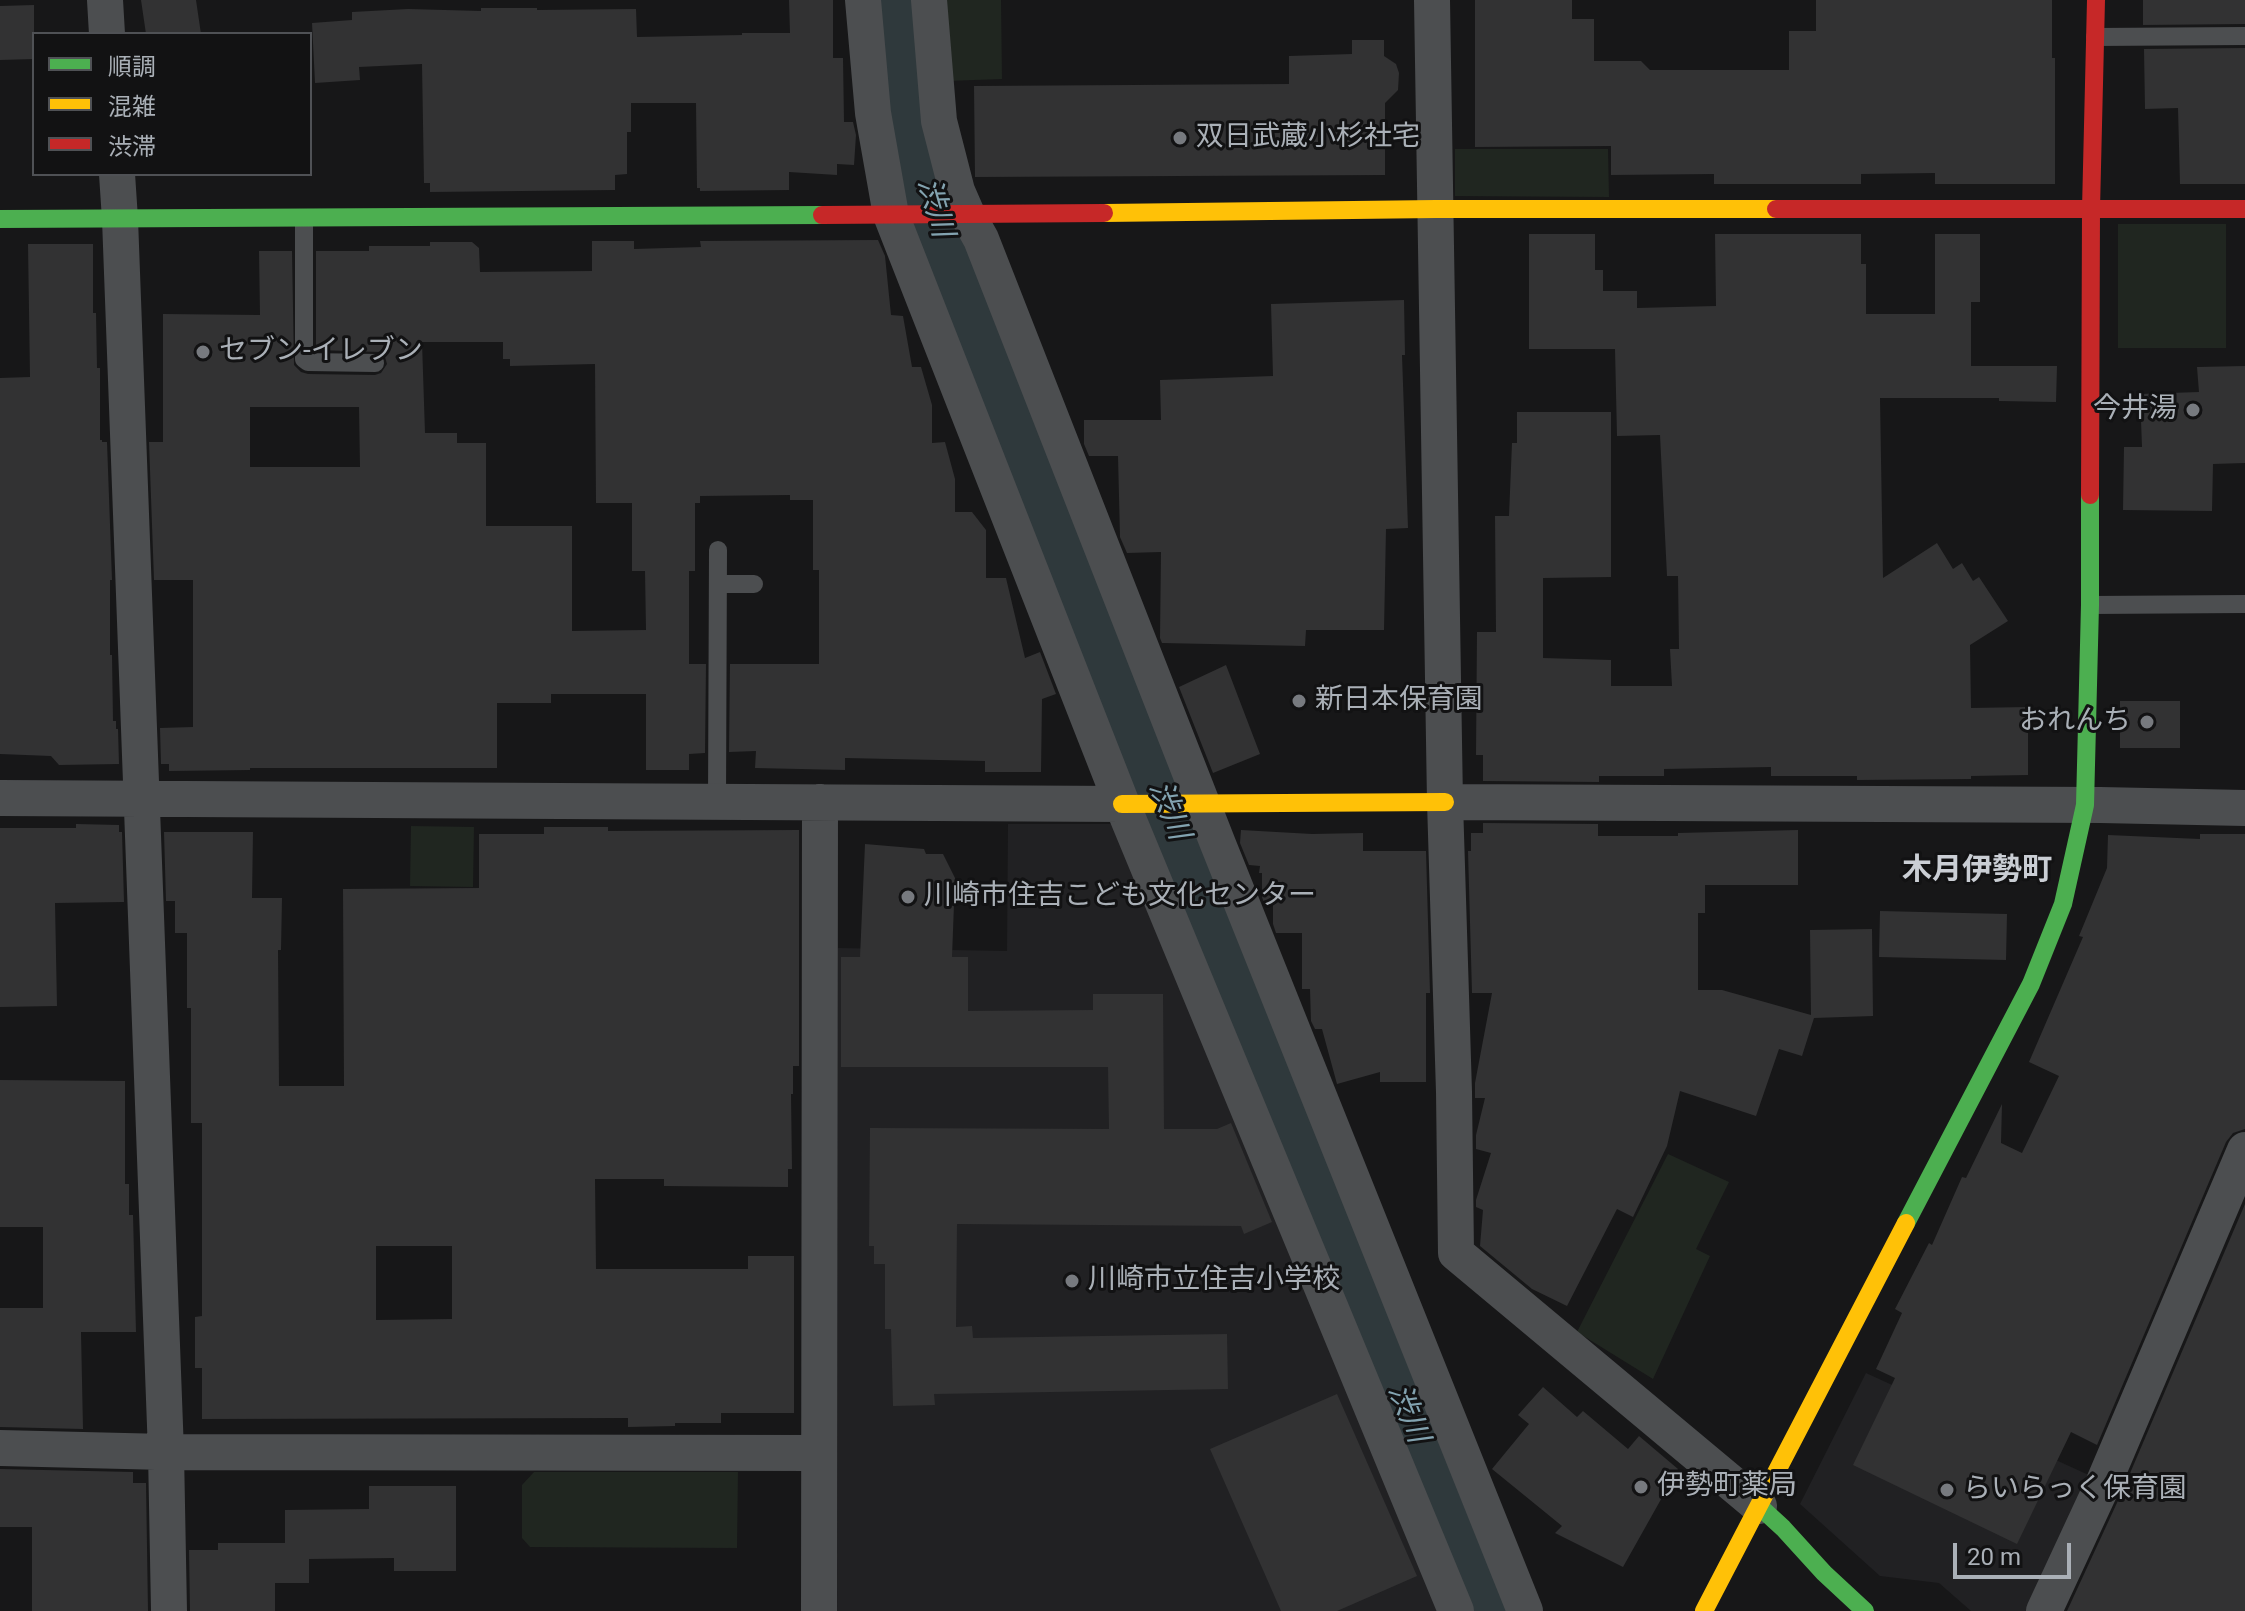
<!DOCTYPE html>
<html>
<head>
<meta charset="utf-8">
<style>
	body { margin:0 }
	#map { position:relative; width:2245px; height:1611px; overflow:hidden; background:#171718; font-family:Roboto,"Noto Sans JP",sans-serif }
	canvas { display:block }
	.legend { position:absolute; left:32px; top:32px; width:280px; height:144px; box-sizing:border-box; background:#121213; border:2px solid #4f5155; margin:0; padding:10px 14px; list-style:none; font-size:24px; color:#aab0b7 }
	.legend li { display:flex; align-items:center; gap:16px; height:40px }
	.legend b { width:40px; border:2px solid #4f5155 }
	.scale { position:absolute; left:1953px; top:1543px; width:118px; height:36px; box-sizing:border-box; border:4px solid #aab0b7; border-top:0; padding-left:10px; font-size:24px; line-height:28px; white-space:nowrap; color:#aab0b7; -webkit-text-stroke:6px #121213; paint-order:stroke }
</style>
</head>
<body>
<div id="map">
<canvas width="2245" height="1611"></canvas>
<ul class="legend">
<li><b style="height:10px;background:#4caf50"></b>順調</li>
<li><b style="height:10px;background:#ffc107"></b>混雑</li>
<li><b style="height:10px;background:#c62828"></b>渋滞</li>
</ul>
<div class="scale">20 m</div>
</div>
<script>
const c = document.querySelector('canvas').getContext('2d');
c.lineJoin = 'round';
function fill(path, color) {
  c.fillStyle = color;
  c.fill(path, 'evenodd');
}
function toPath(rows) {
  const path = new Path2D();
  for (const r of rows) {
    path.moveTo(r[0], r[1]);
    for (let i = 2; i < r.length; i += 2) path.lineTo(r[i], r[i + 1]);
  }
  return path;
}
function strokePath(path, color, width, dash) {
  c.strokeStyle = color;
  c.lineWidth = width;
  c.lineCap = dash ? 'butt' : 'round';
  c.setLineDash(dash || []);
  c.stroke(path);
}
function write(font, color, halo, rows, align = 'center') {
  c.font = font + ' Roboto,"Noto Sans JP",sans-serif';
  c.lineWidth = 6;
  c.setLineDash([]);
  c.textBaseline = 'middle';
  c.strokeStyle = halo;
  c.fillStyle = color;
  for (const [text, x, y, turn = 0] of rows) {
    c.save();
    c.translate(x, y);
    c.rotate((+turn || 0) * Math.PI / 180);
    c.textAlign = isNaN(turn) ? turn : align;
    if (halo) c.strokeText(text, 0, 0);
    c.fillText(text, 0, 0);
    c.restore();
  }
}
fill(toPath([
	[1008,824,1117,824,1443,1611,837,1611,838,948,1007,951],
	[1866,1373,2093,1477,2035,1611,1971,1611,1939,1583,1880,1576,1800,1504]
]), '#212123');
fill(toPath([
	[945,0,1001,0,1002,79,947,81],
	[1455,149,1608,149,1609,197,1455,196],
	[2118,224,2226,224,2226,348,2118,348],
	[411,826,474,827,473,887,410,886],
	[1668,1154,1729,1182,1696,1249,1710,1256,1653,1379,1577,1332],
	[534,1472,738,1472,737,1548,530,1547,522,1538,522,1485]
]), '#202620');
strokePath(toPath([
	[891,0,892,19,929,209,1144,754,1161,804,1486,1611]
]), '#2f393c', 70);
fill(toPath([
	[141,0,196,0,201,34,146,34],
	[789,0,833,0,833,58,843,58,844,122,853,122,856,135,854,165,837,164,837,175,789,172,789,190,700,191,700,188,697,188,696,103,631,103,631,132,627,132,627,174,615,175,615,190,430,192,430,183,424,183,422,64,359,67,360,80,315,83,312,23,352,20,352,12,408,9,481,11,481,8,537,8,537,10,636,9,637,37,742,35,742,33,790,33],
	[1475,0,1572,0,1572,19,1594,19,1594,61,1641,61,1650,70,1789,70,1789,31,1816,31,1816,0,2052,0,2052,58,2055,58,2055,184,1935,184,1935,173,1861,174,1861,184,1714,184,1714,174,1611,175,1611,146,1475,147],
	[2143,0,2245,0,2245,24,2143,25],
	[34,5,34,59,0,60,0,6],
	[1352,40,1384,40,1384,56,1396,64,1399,73,1398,90,1385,103,1385,175,975,177,974,86,1289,84,1289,56,1352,54],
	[2245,48,2245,184,2180,184,2178,108,2145,109,2144,49],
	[1529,234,1595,234,1595,270,1603,270,1603,291,1637,291,1637,308,1716,306,1715,234,1861,234,1861,264,1866,264,1866,314,1935,314,1935,234,1980,234,1980,302,1971,302,1971,366,2057,366,2056,402,1999,401,1999,398,1880,398,1883,578,1937,543,1953,569,1962,563,1973,581,1979,577,2008,621,1970,645,1971,708,2028,707,2028,775,1971,776,1971,779,1857,780,1857,776,1771,776,1771,767,1664,769,1664,776,1599,776,1599,782,1483,781,1483,755,1476,755,1477,632,1496,632,1495,516,1509,516,1512,443,1517,443,1517,412,1611,412,1611,577,1543,578,1543,658,1611,660,1611,686,1672,686,1670,649,1679,649,1678,576,1667,576,1660,435,1617,436,1615,349,1529,349],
	[878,240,885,256,891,315,903,316,912,367,921,367,932,405,932,443,945,442,955,479,955,512,972,512,986,530,986,578,1006,578,1025,658,1040,652,1056,694,1042,699,1041,772,985,772,985,761,845,758,845,770,755,768,756,751,729,752,730,664,819,664,819,570,813,570,813,500,790,500,790,495,700,496,700,503,695,503,695,571,689,571,689,664,706,664,705,753,689,754,689,770,646,770,646,694,551,694,551,703,497,703,497,768,250,768,250,770,169,771,169,764,161,764,160,728,193,727,193,580,154,580,149,442,163,442,163,314,260,315,259,251,292,251,294,365,301,372,308,374,375,375,381,373,387,364,385,357,380,352,316,350,316,251,369,251,369,246,430,246,430,242,472,242,479,248,480,272,592,271,592,241,634,241,634,249,701,247,700,241],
	[422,342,503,342,503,359,510,359,510,366,595,364,596,503,632,503,632,571,645,571,646,630,572,631,572,526,486,526,486,443,457,443,457,433,425,433],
	[250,407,359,407,360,467,250,467],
	[28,244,93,244,93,313,96,313,97,368,100,368,100,440,102,440,102,442,107,442,112,580,110,580,110,655,112,655,113,721,116,721,116,729,118,729,119,764,59,765,51,756,0,754,0,378,30,377],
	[1404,300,1405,355,1402,355,1408,528,1386,529,1384,630,1306,630,1305,646,1162,643,1160,638,1161,552,1127,553,1120,537,1118,456,1089,456,1084,444,1084,420,1161,420,1160,380,1273,376,1271,304],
	[2245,366,2245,463,2213,464,2212,511,2123,510,2124,447,2142,447,2140,394,2199,392,2197,367],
	[1226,665,1260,754,1213,773,1179,687],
	[2120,701,2180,701,2180,748,2120,748],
	[1483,823,1598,824,1598,836,1678,836,1678,833,1798,830,1798,885,1705,885,1705,913,1698,913,1698,990,1722,990,1811,1015,1810,930,1872,929,1873,1016,1814,1018,1802,1056,1779,1049,1756,1116,1680,1091,1667,1146,1633,1217,1617,1209,1567,1306,1532,1289,1480,1246,1483,1210,1476,1207,1476,1200,1491,1153,1476,1149,1476,1135,1485,1098,1475,1098,1475,1083,1492,993,1472,993,1468,851,1471,851,1471,833,1483,833],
	[76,824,119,825,119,832,122,832,124,902,55,903,57,1006,0,1007,0,828,76,828],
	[544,827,608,827,608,831,799,830,799,1066,793,1066,793,1094,791,1094,792,1169,788,1169,788,1187,664,1186,664,1179,595,1179,596,1269,748,1269,748,1256,794,1256,794,1413,721,1413,721,1423,675,1423,675,1426,628,1427,628,1418,202,1419,202,1368,195,1368,195,1317,202,1316,202,1123,191,1123,191,1008,187,1008,187,933,175,933,175,901,166,901,164,832,253,832,252,898,282,898,281,950,278,950,279,1086,344,1086,343,889,479,888,479,834,544,834],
	[376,1246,452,1246,452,1319,376,1320],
	[1241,830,1312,834,1363,833,1363,851,1426,851,1430,993,1426,993,1426,1082,1380,1082,1380,1072,1337,1084,1322,1029,1315,1029,1311,1021,1310,989,1302,989,1302,933,1276,933,1273,924,1273,903,1264,903,1262,897,1262,873,1259,873,1260,866,1249,865,1240,843],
	[2200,834,2245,834,2245,1129,2233,1133,2226,1142,2097,1445,2071,1432,2017,1544,1853,1465,1895,1378,1876,1369,1902,1313,1895,1309,1929,1243,1932,1245,1962,1177,1966,1178,2002,1104,2001,1143,2022,1153,2059,1076,2029,1062,2083,937,2079,936,2107,868,2108,835,2200,839],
	[865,844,924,849,926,854,943,854,955,878,952,957,968,957,968,1011,1093,1010,1093,994,1163,994,1164,1129,1217,1129,1231,1123,1272,1222,1244,1234,1241,1226,957,1224,956,1327,972,1326,973,1338,1227,1334,1228,1389,934,1394,935,1405,893,1406,891,1329,885,1329,885,1264,874,1264,874,1246,869,1246,870,1128,1109,1129,1108,1067,841,1067,841,957,860,957],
	[1880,911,2007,914,2006,960,1879,957],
	[0,1080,125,1081,125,1184,129,1184,129,1215,133,1215,136,1332,81,1332,83,1429,0,1427,0,1308,43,1308,43,1227,0,1227],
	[2245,1204,2245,1611,2067,1611,2122,1492],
	[1543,1387,1577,1417,1583,1411,1628,1449,1639,1436,1678,1469,1623,1567,1555,1533,1562,1526,1492,1469,1529,1424,1518,1415],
	[1337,1394,1417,1576,1337,1611,1281,1611,1210,1449],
	[0,1469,133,1472,133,1483,146,1483,148,1611,32,1611,32,1527,0,1527],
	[369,1486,456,1486,456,1571,394,1571,394,1558,309,1559,309,1583,275,1583,275,1611,190,1611,189,1550,218,1550,218,1543,285,1543,285,1510,369,1509]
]), '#323233');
strokePath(toPath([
	[2095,37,2245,36],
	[304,218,304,359,308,362,375,363],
	[718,584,754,584],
	[2090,605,2245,604],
	[717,802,718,550]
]), '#4c4e50', 18);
strokePath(toPath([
	[105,0,107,34],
	[863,0,873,113,891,215,1122,804,1456,1611],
	[929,0,939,121,957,191,967,214,981,239,1218,844,1525,1611],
	[1432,0,1445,802,1454,1092,1456,1253,1759,1506],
	[117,174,120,219,166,1452,169,1611],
	[0,798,1122,804],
	[1445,802,2100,805,2245,808],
	[0,1448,166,1452,819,1453],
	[819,1611,820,802],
	[2044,1611,2103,1484,2245,1150]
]), '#4c4e50', 36);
strokePath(toPath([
	[0,219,822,215],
	[1906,1223,2031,984,2063,904,2085,805,2090,605,2090,495],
	[1759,1506,1783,1528,1824,1573,1865,1611]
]), '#4caf50', 18);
strokePath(toPath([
	[1104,213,1436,209,1776,209],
	[1122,804,1445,802],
	[1704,1611,1906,1223]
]), '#ffc107', 18);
strokePath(toPath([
	[1776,209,2245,209],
	[822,215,1104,213],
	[2090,495,2091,209,2096,0]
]), '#c62828', 18);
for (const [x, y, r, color] of [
	[1180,138,8,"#777a7f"],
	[203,352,8,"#777a7f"],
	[2193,410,8,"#777a7f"],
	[1299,701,8,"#777a7f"],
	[2147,722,8,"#777a7f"],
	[908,897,8,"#777a7f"],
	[1072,1281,8,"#777a7f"],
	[1641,1487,8,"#777a7f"],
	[1947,1490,8,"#777a7f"]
]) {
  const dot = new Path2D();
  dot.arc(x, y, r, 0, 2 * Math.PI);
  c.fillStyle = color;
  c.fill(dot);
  strokePath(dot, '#121213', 3);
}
write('28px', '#aab0b7', '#121213', [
	["双日武蔵小杉社宅",1196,138],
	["セブン-イレブン",219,352],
	["今井湯",2177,410,"right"],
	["新日本保育園",1315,701],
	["おれんち",2131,722,"right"],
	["川崎市住吉こども文化センター",924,897],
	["川崎市立住吉小学校",1088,1281],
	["伊勢町薬局",1657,1487],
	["らいらっく保育園",1963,1490]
], 'left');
write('italic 30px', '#83a3b0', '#121213', [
	["渋川",934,208,74],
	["渋川",1168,811,68],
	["渋川",1407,1414,68]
]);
write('bold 30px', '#caced4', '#121213', [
	["木月伊勢町",1977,871]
]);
</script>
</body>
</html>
